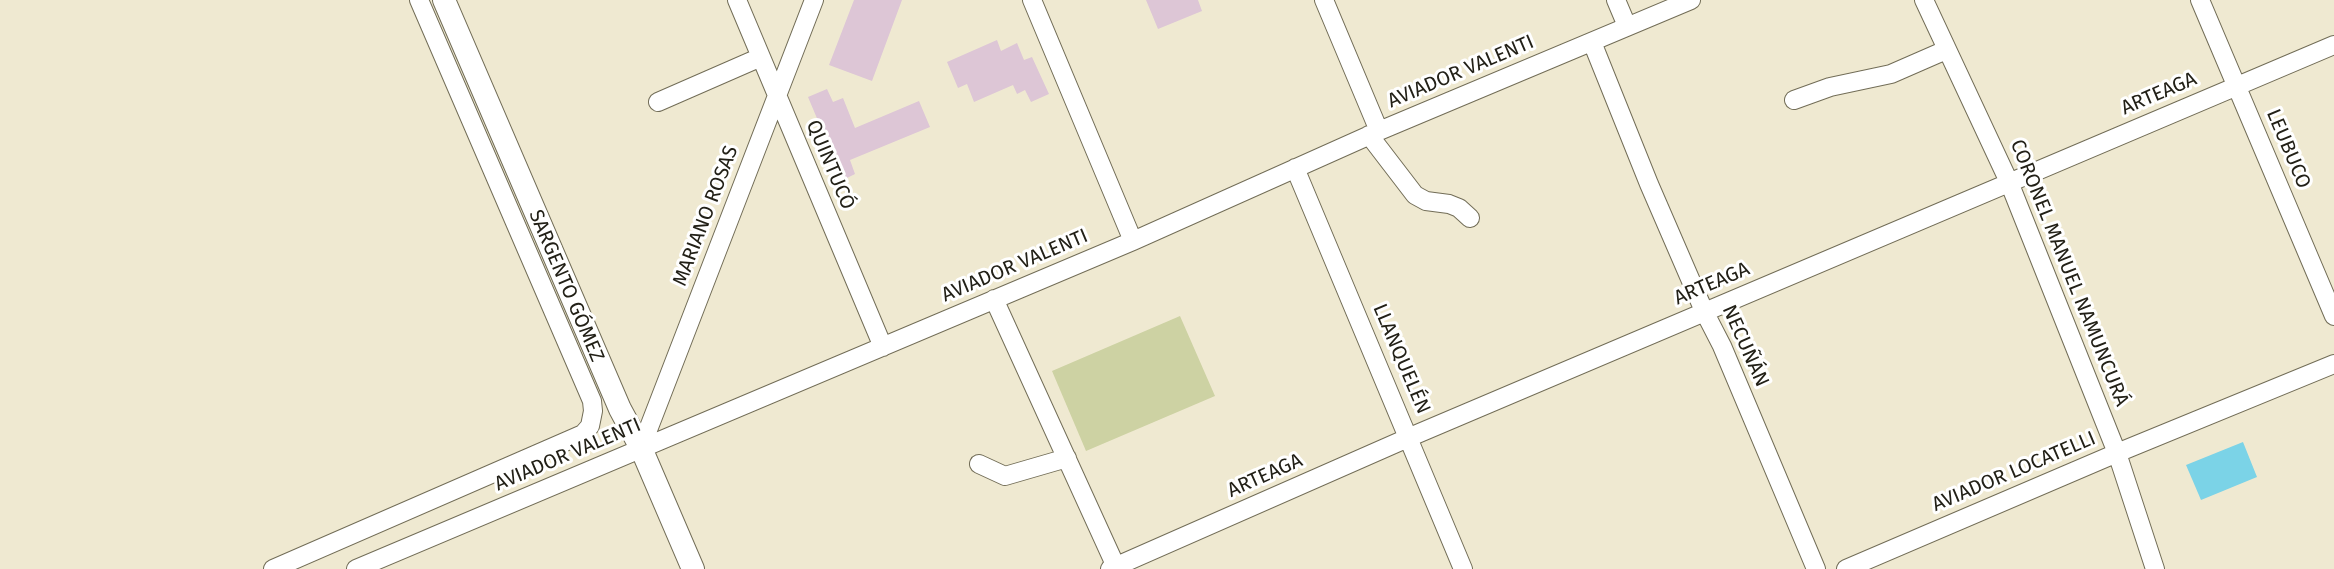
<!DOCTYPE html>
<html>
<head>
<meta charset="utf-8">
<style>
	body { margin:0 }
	canvas { display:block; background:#efe9d1 }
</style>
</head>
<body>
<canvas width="2334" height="569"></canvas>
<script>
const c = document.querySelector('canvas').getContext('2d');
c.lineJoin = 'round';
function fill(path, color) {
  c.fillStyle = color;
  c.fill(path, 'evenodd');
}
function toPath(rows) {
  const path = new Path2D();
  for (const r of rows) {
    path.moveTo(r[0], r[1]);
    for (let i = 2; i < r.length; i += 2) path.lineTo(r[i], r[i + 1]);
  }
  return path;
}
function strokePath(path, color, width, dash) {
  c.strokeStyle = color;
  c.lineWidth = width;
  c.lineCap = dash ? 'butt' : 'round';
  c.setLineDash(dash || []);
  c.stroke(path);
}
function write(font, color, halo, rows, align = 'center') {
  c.font = font + ' "Fira Sans",sans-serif';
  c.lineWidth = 6;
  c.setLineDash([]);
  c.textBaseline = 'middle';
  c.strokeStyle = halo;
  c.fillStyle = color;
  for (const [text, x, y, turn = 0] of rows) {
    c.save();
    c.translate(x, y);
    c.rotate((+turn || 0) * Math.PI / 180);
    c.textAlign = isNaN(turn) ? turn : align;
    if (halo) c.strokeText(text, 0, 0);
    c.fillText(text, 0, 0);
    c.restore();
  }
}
fill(toPath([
	[1180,316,1215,396,1086,451,1052,371]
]), '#cdd2a3');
fill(toPath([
	[2243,442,2257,477,2201,500,2186,465]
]), '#7bd3e7');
fill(toPath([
	[854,0,902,0,872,81,829,65],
	[1146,0,1198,0,1202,11,1158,29],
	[997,40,1001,51,1017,43,1024,60,1032,57,1049,94,1031,102,1025,90,1017,94,1013,85,974,102,967,84,958,88,947,62],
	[827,89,833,102,843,98,855,128,919,101,930,127,850,160,855,174,843,180,808,97]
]), '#ddc6d6');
const minor = toPath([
	[737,0,883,347],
	[1032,0,1133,241],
	[1324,0,1379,131],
	[1616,0,1627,26],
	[1924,0,2009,182,2117,453,2155,569],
	[2200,0,2334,316],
	[1592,42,1649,184,1704,311,1722,346,1816,569],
	[1794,100,1830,87,1891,74,1946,50],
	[658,102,761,57],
	[1369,135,1415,195,1426,201,1449,204,1459,208,1470,218],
	[1295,168,1463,569],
	[994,299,1117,569],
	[641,448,814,0],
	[979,464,1005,476,1067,458],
	[273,569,583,434,590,426,593,411,592,401,419,0],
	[356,569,1133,241,1379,131,1691,0],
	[1110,569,1410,437,2334,45],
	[1846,569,2117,453,2334,364]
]);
const major = toPath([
	[444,0,620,409,641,448,693,569]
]);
strokePath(minor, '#726d57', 20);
strokePath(major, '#726d57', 24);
strokePath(minor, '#fff', 18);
strokePath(major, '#fff', 22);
write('20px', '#222017', '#fff', [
	["AVIADOR VALENTI",1461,72,-23],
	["ARTEAGA",2159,94,-23],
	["LEUBUCO",2288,149,67],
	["QUINTUCÓ",830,165,67],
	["MARIANO ROSAS",706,216,-69],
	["AVIADOR VALENTI",1015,266,-23],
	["CORONEL MANUEL NAMUNCURÁ",2069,273,68],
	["ARTEAGA",1712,284,-23],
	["SARGENTO GÓMEZ",566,286,67],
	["NECUÑÁN",1745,346,66],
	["LLANQUELÉN",1401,359,67],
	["AVIADOR VALENTI",568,455,-23],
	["AVIADOR LOCATELLI",2014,472,-23],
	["ARTEAGA",1265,476,-24]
]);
</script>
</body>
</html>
